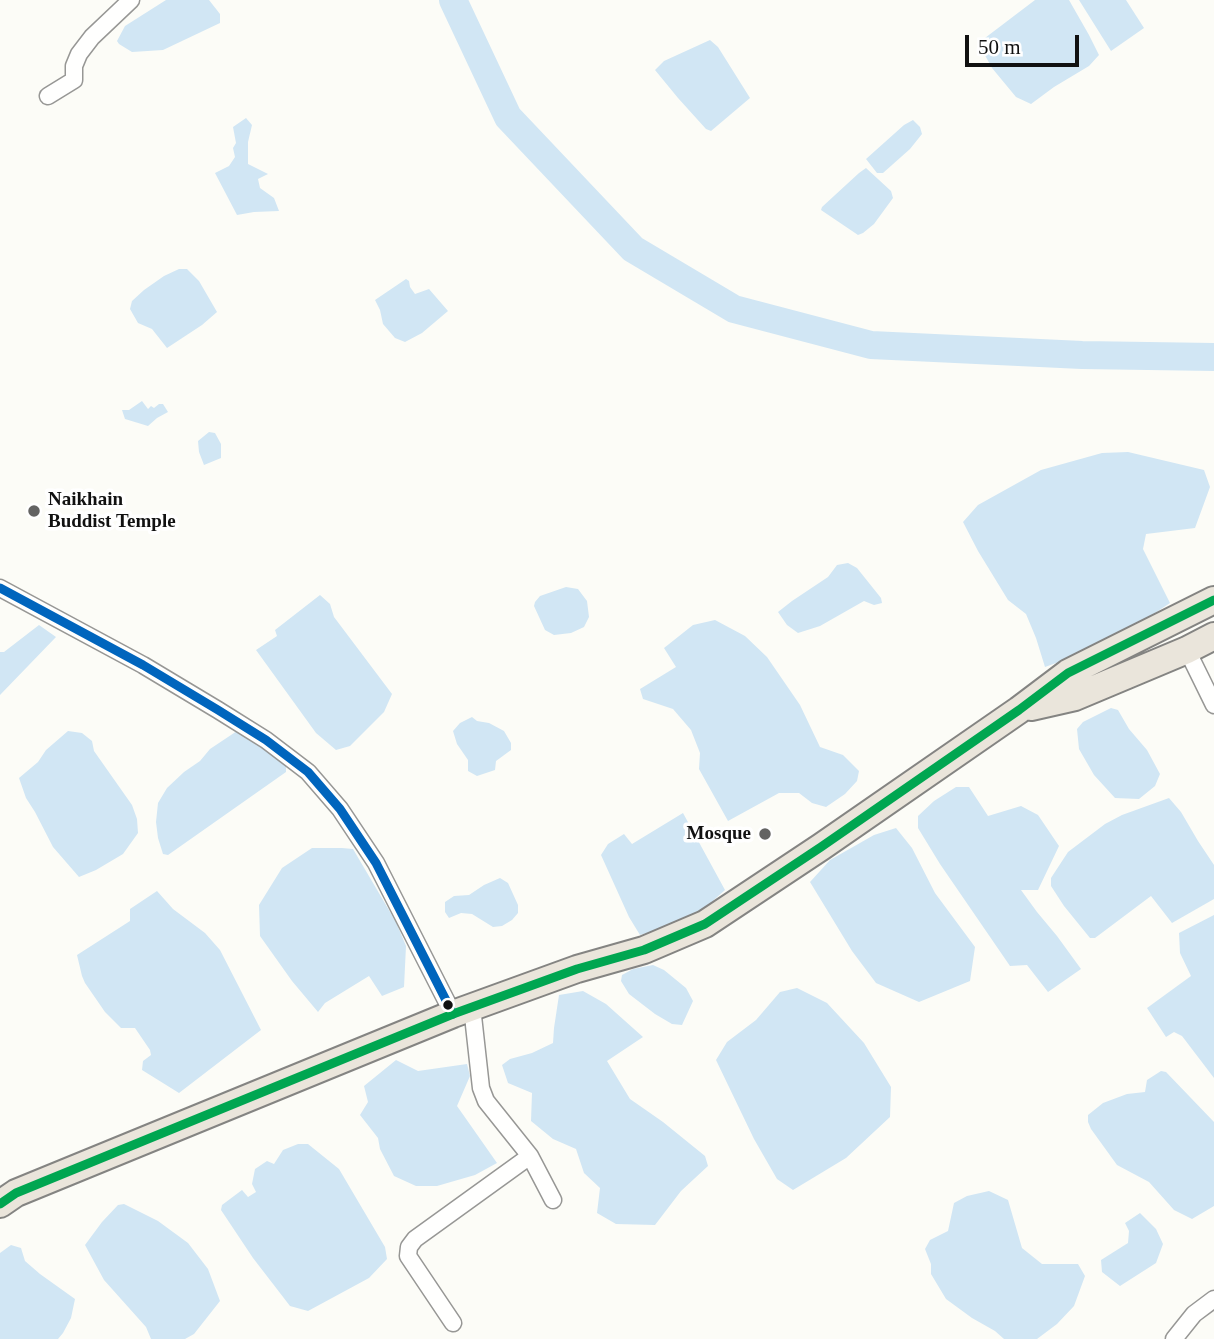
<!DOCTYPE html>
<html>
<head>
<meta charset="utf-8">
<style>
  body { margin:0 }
  #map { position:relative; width:1214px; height:1339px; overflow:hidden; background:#fcfcf7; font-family:Georgia,serif }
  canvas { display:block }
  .scale { position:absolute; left:965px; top:35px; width:114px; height:32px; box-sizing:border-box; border:4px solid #111; border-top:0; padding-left:9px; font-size:21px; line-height:24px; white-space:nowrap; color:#111; -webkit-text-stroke:5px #fff; paint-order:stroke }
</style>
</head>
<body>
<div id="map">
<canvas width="1214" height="1339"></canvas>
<div class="scale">50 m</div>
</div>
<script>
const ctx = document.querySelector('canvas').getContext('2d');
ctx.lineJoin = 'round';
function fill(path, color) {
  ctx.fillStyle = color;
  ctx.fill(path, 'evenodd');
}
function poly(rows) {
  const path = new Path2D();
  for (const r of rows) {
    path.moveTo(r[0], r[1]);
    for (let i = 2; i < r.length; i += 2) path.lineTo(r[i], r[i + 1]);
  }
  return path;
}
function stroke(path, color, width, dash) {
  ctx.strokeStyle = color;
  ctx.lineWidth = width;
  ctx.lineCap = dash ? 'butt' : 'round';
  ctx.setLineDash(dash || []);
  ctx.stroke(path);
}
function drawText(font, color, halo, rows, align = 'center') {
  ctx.font = font + ' Georgia,serif';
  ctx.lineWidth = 7;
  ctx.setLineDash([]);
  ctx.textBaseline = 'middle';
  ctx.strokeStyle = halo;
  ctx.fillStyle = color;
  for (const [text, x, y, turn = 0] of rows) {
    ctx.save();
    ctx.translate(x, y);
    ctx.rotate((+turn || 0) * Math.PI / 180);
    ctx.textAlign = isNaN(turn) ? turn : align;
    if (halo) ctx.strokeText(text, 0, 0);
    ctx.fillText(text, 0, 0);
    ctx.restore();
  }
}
fill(poly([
  [166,0,209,0,220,14,220,23,163,50,132,52,119,44,117,41,125,26],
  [1035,0,1069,0,1089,35,1099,55,1089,66,1054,87,1031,104,1016,97,992,68,981,48,981,41],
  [1079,0,1126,0,1144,28,1111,51],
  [710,40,718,47,750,98,711,131,706,129,678,98,655,70,664,61],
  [246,118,252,125,248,142,248,164,268,174,258,179,260,188,274,198,279,211,254,212,237,215,215,173,229,166,235,157,233,148,236,143,233,127],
  [913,120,920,127,922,134,910,149,883,173,877,173,866,159,904,125],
  [866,168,891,191,893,198,874,224,863,233,858,235,821,210,822,207,859,173],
  [179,269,187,269,199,281,217,312,202,325,167,348,152,329,138,323,130,309,132,301,144,290,164,276],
  [406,279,409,281,410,287,415,294,429,289,448,311,422,333,405,342,395,338,383,324,380,310,375,300],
  [142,401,148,409,151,406,154,408,159,404,163,404,168,412,157,418,148,426,125,419,122,410,129,410],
  [209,432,215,433,221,444,221,458,204,465,199,452,198,441],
  [1128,452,1204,470,1210,487,1195,528,1146,534,1143,549,1170,603,1149,617,1081,654,1045,667,1036,638,1026,614,1008,600,978,551,963,522,978,505,1041,470,1102,453],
  [848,563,857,568,881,598,882,603,874,605,864,601,820,626,798,633,787,625,778,612,792,601,828,577,837,565],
  [566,587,578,589,587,601,589,617,584,627,571,633,554,635,545,630,534,606,535,602,540,596],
  [320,595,330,604,334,617,392,694,384,712,350,746,336,750,316,733,256,650,277,636,275,630],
  [715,620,745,636,767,657,800,705,820,747,843,755,859,771,857,781,845,794,826,807,812,803,799,793,779,793,728,821,699,769,700,753,691,730,673,709,643,699,640,689,676,667,664,648,693,625],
  [39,625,56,637,0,695,0,652,4,652],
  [1111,708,1118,710,1129,729,1147,750,1160,774,1155,786,1139,799,1115,798,1094,775,1079,749,1077,729,1083,722],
  [472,717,477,721,489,723,504,731,511,743,511,750,496,761,495,770,477,776,468,771,468,760,457,744,453,731,460,723],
  [240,729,286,766,286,772,168,855,163,854,158,838,156,822,158,803,167,788,184,772,200,761,210,749],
  [68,731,82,733,92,741,94,751,132,805,137,819,138,833,123,854,96,870,79,877,53,847,35,812,26,798,19,778,38,762,46,750],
  [956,787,969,787,988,816,1021,806,1038,815,1059,846,1038,890,1021,890,1037,912,1057,936,1081,969,1048,992,1027,965,1010,966,940,864,918,828,918,816,934,801],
  [1169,798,1181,812,1198,841,1214,865,1214,899,1172,923,1151,896,1095,938,1090,938,1064,906,1051,886,1051,878,1068,852,1105,824,1122,815],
  [683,813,725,890,706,907,668,927,640,935,629,917,601,855,608,844,624,834,632,844],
  [896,828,912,848,935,893,975,947,970,981,919,1002,876,983,852,951,810,882,830,860,874,835],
  [312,848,342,848,353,849,396,922,406,946,404,987,382,996,369,976,325,1003,318,1012,292,981,260,936,259,905,282,868],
  [500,878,508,883,518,905,518,913,512,920,502,926,493,927,472,914,461,913,449,918,445,912,445,902,454,896,469,895,484,885],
  [157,891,173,909,205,933,220,950,261,1030,179,1093,142,1070,143,1061,151,1055,150,1050,135,1028,121,1028,105,1012,85,983,82,976,77,955,130,921,130,909],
  [1214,915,1214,1078,1182,1036,1174,1032,1166,1037,1147,1008,1191,976,1180,953,1179,933],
  [653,965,664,970,686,988,693,1001,682,1025,672,1024,655,1014,629,994,621,981,622,975,633,969],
  [797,988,827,1003,864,1043,891,1087,890,1117,846,1158,793,1190,777,1179,754,1139,716,1060,727,1042,756,1020,780,992],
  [583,991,606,1004,643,1037,607,1061,630,1099,663,1122,705,1156,708,1166,681,1191,655,1225,616,1224,597,1213,600,1188,584,1173,576,1149,553,1139,531,1121,532,1093,508,1083,502,1065,510,1059,532,1053,553,1043,554,1028,559,995],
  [396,1060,418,1071,467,1064,470,1076,457,1106,497,1163,475,1175,437,1186,416,1186,394,1176,380,1149,378,1138,360,1115,368,1102,364,1086],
  [1161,1071,1166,1072,1214,1122,1214,1206,1192,1219,1174,1210,1149,1182,1117,1165,1091,1129,1088,1122,1088,1115,1103,1103,1127,1094,1145,1092,1147,1080],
  [298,1144,308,1144,339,1169,385,1247,387,1259,369,1278,308,1311,290,1306,253,1258,221,1210,222,1205,242,1190,248,1197,256,1192,252,1184,255,1169,267,1161,274,1164,283,1150],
  [989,1191,1008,1200,1022,1248,1042,1264,1078,1264,1085,1276,1074,1306,1057,1324,1037,1339,1004,1339,995,1331,972,1318,946,1299,931,1274,931,1264,925,1249,930,1240,948,1231,954,1203,967,1196],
  [124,1204,158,1221,188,1243,208,1269,220,1301,194,1334,185,1339,151,1339,146,1327,104,1280,85,1245,102,1222,118,1205],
  [1140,1213,1156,1229,1163,1244,1156,1263,1120,1286,1102,1272,1101,1260,1128,1243,1129,1231,1125,1223],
  [11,1245,21,1248,25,1261,40,1274,75,1299,71,1318,63,1333,58,1339,0,1339,0,1253]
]), '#d1e6f4');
stroke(poly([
  [453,0,508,117,633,249,734,309,871,345,1082,355,1214,357]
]), '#d1e6f4', 28);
const minor = poly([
  [48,96,74,80,74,66,79,54,92,37,131,0],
  [0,588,143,665,218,710,266,740,308,772,340,809,376,863,453,1014],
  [1187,650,1214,705],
  [472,1007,481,1088,486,1101,530,1156,553,1200],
  [453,1323,408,1256,409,1247,415,1239,530,1156],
  [1174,1339,1194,1314,1214,1299]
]);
const trunk = poly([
  [1031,707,1075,697,1187,650,1214,636],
  [0,1204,16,1193,453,1014,577,969,644,950,705,924,821,847,1019,710,1068,673,1214,600]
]);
stroke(minor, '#979795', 19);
stroke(trunk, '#848482', 30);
stroke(minor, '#fffffe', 16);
stroke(trunk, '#eae5db', 26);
stroke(poly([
  [0,588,143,665,218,710,266,740,308,772,340,809,376,863,453,1014]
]), '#0065bd', 9);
stroke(poly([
  [0,1204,16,1193,453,1014,577,969,644,950,705,924,821,847,1019,710,1068,673,1214,600]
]), '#00a651', 9);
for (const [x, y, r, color] of [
  [34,511,7,"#636362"],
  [765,834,7,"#636362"],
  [448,1005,6,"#111"]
]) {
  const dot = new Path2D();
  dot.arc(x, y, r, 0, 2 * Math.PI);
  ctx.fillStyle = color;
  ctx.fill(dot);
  stroke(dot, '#fff', 2.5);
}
drawText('bold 19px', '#111', '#fff', [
  ["Naikhain",48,500],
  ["Buddist Temple",48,522],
  ["Mosque",751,834,"right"]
], 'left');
</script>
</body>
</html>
